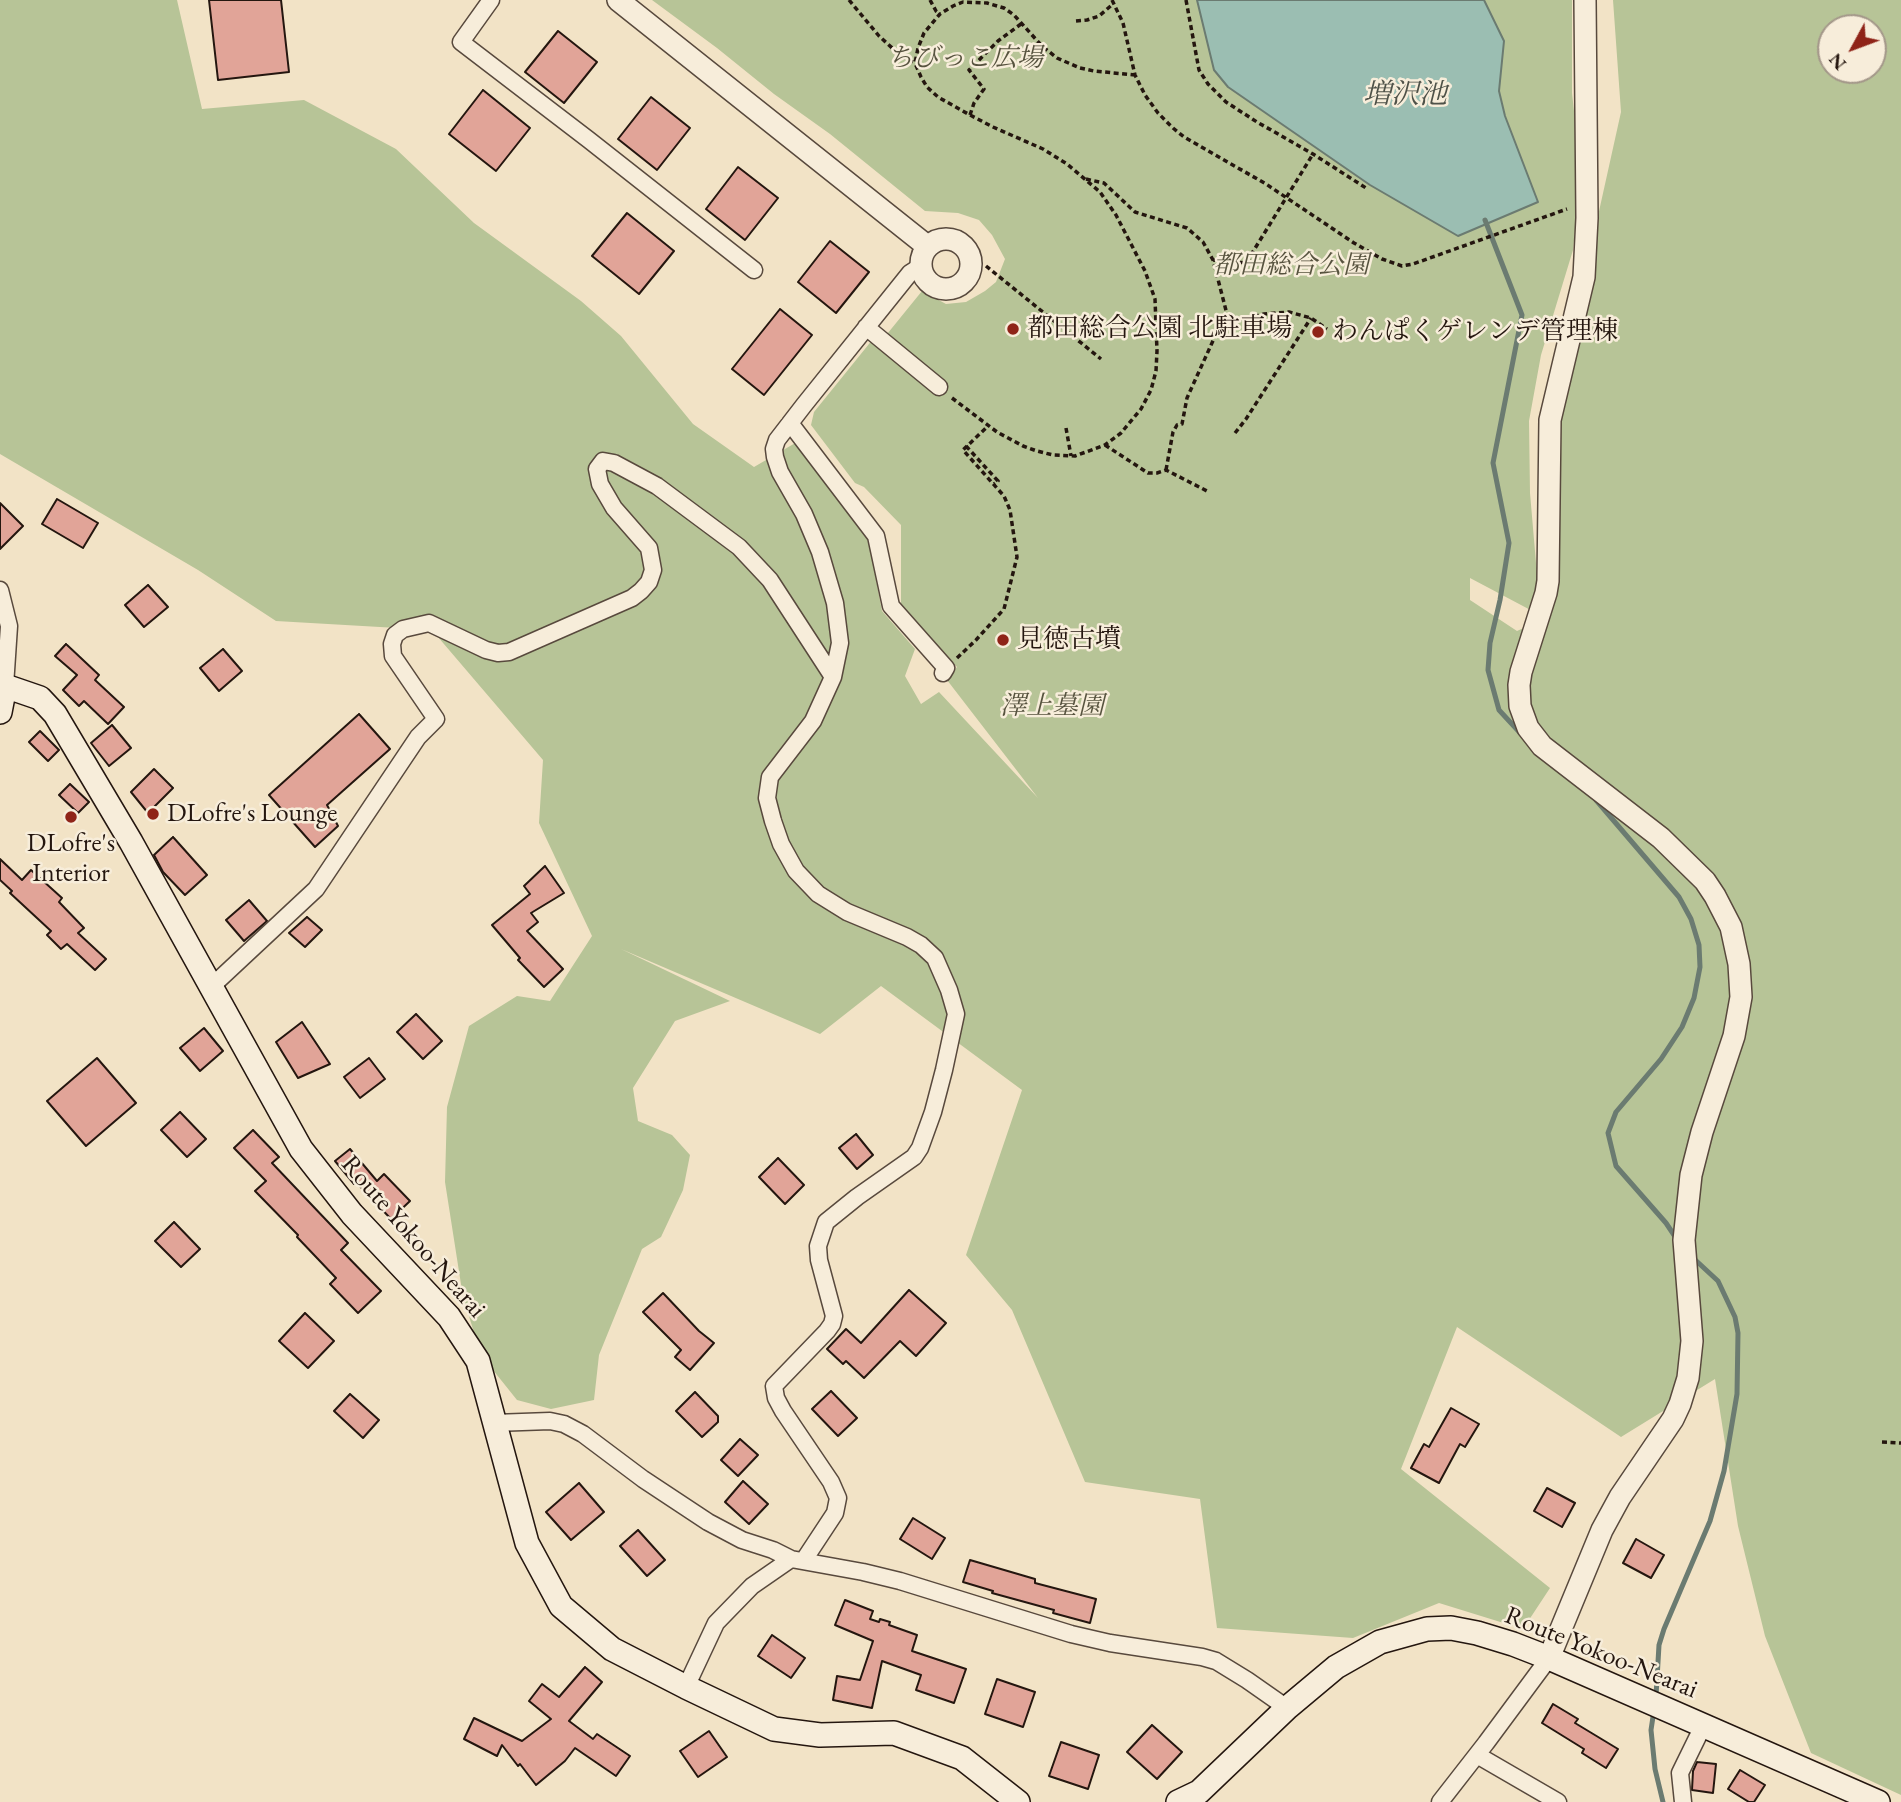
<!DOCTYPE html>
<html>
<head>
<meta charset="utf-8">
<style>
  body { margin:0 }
  #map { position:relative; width:1901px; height:1802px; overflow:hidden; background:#f2e3c6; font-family:"EB Garamond",serif }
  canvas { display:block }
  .north { position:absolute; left:1817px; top:14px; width:70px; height:70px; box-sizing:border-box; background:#f7edda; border:2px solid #a39789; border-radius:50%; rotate:229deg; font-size:19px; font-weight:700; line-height:28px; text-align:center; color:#24160f }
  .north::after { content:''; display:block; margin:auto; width:24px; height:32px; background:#8f2418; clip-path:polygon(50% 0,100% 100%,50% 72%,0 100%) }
</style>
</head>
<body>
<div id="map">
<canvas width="1901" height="1802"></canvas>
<div class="north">N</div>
</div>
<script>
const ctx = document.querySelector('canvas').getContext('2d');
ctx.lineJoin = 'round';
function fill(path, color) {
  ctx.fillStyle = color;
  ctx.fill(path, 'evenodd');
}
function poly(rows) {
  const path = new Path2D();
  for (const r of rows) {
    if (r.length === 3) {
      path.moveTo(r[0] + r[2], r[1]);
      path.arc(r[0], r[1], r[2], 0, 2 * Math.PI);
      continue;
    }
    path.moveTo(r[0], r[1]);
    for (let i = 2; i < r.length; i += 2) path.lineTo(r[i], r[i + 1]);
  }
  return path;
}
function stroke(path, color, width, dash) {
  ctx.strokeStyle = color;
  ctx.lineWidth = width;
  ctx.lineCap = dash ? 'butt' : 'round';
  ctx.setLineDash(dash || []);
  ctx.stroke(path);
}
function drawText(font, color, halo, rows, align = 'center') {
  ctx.font = font + ' "EB Garamond","Noto Serif JP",serif';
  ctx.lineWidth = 5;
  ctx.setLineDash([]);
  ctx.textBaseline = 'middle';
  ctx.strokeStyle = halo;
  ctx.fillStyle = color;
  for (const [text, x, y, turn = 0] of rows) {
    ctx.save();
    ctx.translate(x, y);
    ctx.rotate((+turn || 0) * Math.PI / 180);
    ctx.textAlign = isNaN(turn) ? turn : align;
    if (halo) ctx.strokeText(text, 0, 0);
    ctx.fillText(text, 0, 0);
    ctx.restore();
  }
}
fill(poly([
  [0,0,177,0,202,109,304,100,396,149,474,223,581,301,621,336,693,424,754,467,797,442,868,538,882,611,915,649,905,676,921,704,939,692,1038,798,947,680,957,667,901,605,901,525,864,487,855,483,811,425,814,412,873,339,879,344,922,291,946,304,966,302,985,291,996,282,1005,259,992,235,979,220,958,213,925,211,830,134,774,94,717,48,652,0,1572,0,1572,93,1581,174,1573,250,1541,355,1529,421,1530,493,1539,598,1550,420,1582,288,1621,112,1613,0,1901,0,1901,1795,1811,1753,1765,1636,1738,1526,1715,1379,1621,1437,1457,1327,1401,1469,1550,1588,1523,1629,1439,1603,1353,1638,1217,1628,1200,1499,1085,1482,1012,1310,966,1255,1022,1090,881,986,820,1034,621,949,730,1001,675,1021,633,1088,638,1121,672,1135,690,1155,683,1190,661,1237,642,1249,599,1355,594,1400,551,1409,517,1400,481,1355,463,1297,445,1182,447,1107,469,1026,517,996,550,1001,592,936,539,823,543,760,432,630,276,621,198,570,0,454],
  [1831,28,1873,28,1873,70,1831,70],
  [1470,578,1538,614,1537,622,1517,631,1470,600]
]), '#b7c497');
const water = poly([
  [1197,0,1484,0,1504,41,1499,91,1505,116,1538,202,1458,236,1370,185,1228,87,1214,70,1197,0]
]);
fill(water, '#9bbeb2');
stroke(water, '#6b7b71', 2);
stroke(poly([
  [1485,220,1522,315,1493,463,1509,543,1500,600,1490,643,1488,670,1499,710,1523,736],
  [1596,800,1679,897,1691,919,1699,945,1700,967,1694,998,1682,1027,1661,1059,1616,1112,1608,1133,1616,1166,1666,1223,1678,1241],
  [1656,1696,1659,1645,1664,1629,1710,1521,1724,1471,1737,1394,1738,1333,1735,1317,1718,1281,1691,1256],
  [1654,1710,1651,1730,1655,1769,1663,1802]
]), '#6b7b71', 5);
const building = poly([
  [209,0,281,0,289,72,218,80,209,0],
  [558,31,597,62,564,103,525,72,558,31],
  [483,90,530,128,496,171,449,134,483,90],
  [651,97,690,128,657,170,618,139,651,97],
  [738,167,778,198,745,240,706,209,738,167],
  [627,213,674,251,639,294,592,256,627,213],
  [830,241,869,272,836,313,798,282,830,241],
  [780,309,812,335,764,395,732,369,780,309],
  [57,499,98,523,83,548,42,524,57,499],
  [0,503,23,526,0,549,0,503],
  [148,585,168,607,144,627,125,605,148,585],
  [66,644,99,675,95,680,124,707,108,724,84,701,79,706,63,690,77,675,55,656,66,644],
  [223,649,242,671,219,691,200,668,223,649],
  [359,714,390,749,327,805,338,826,315,847,269,795,359,714],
  [112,725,131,748,109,766,91,743,112,725],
  [40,731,59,750,48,761,29,742,40,731],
  [154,769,173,788,148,813,131,792,154,769],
  [70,784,89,802,78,813,59,795,70,784],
  [173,837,207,875,185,895,163,872,154,855,173,837],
  [0,859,22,880,31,870,62,898,59,902,84,928,78,933,106,959,95,970,67,944,61,949,47,935,51,931,10,893,12,891,0,880,0,859],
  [545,866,564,893,531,913,538,922,527,931,563,969,544,987,518,960,520,958,492,925,530,894,524,886,545,866],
  [249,900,267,921,244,941,226,920,249,900],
  [307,917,322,930,305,947,289,933,307,917],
  [416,1014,442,1041,423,1059,397,1032,416,1014],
  [302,1022,330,1064,298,1078,276,1042,302,1022],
  [204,1028,223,1051,200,1071,180,1048,204,1028],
  [97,1058,136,1103,86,1146,47,1101,97,1058],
  [369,1058,385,1079,360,1098,344,1077,369,1058],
  [180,1112,206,1139,187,1157,161,1130,180,1112],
  [253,1130,279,1157,272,1163,348,1243,341,1250,381,1291,358,1313,330,1284,336,1278,297,1237,298,1235,255,1191,266,1181,234,1148,253,1130],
  [856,1134,873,1155,857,1169,839,1148,856,1134],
  [350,1149,377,1181,384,1174,410,1201,391,1219,356,1182,354,1184,335,1161,350,1149],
  [778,1158,804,1185,785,1204,759,1177,778,1158],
  [174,1222,200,1249,181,1267,155,1241,174,1222],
  [909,1290,946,1323,916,1356,900,1341,864,1378,846,1361,843,1364,827,1349,846,1329,861,1343,909,1290],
  [663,1293,699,1331,714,1343,690,1370,675,1357,681,1350,643,1312,663,1293],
  [305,1313,334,1341,308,1368,279,1341,305,1313],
  [831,1391,857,1418,838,1436,812,1409,831,1391],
  [695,1392,718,1416,718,1422,702,1437,676,1411,695,1392],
  [350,1394,379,1420,363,1438,334,1411,350,1394],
  [1451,1408,1479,1424,1465,1447,1460,1444,1439,1483,1411,1468,1424,1444,1429,1447,1451,1408],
  [740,1439,758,1455,738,1476,721,1460,740,1439],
  [743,1481,768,1504,749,1524,725,1502,743,1481],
  [579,1483,604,1512,571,1540,546,1512,579,1483],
  [1547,1488,1575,1503,1562,1527,1534,1511,1547,1488],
  [913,1518,945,1538,932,1559,900,1539,913,1518],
  [638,1530,665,1560,647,1576,620,1546,638,1530],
  [1636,1539,1664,1555,1651,1578,1623,1563,1636,1539],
  [970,1560,1035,1579,1035,1583,1096,1599,1090,1623,1053,1613,1054,1610,992,1593,993,1591,963,1582,970,1560],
  [845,1600,873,1611,870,1619,879,1622,880,1619,890,1622,889,1625,917,1635,912,1651,966,1669,954,1703,916,1690,921,1675,882,1661,872,1708,833,1700,837,1676,860,1680,873,1641,835,1625,845,1600],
  [772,1635,805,1658,791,1678,758,1656,772,1635],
  [585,1667,602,1682,569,1721,593,1739,597,1734,630,1756,616,1776,575,1748,565,1761,536,1785,520,1764,518,1766,502,1745,497,1756,464,1739,474,1718,522,1741,551,1719,529,1701,542,1684,559,1697,585,1667],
  [997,1679,1035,1692,1023,1727,985,1714,997,1679],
  [1553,1704,1578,1719,1575,1723,1618,1749,1606,1768,1582,1753,1584,1749,1542,1723,1553,1704],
  [1152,1725,1182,1752,1157,1779,1127,1752,1152,1725],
  [709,1731,727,1757,698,1777,680,1751,709,1731],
  [1061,1742,1099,1755,1088,1789,1049,1776,1061,1742],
  [1697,1762,1716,1764,1713,1793,1692,1790,1693,1771,1697,1762],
  [1740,1770,1765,1785,1754,1802,1749,1802,1728,1789,1740,1770]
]);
fill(building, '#e1a498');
stroke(building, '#24160f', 2);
const minor = poly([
  [491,0,461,42,589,140,754,270],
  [866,327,939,387],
  [790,423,876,536,891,606,946,668,943,673],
  [0,590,9,626,5,686],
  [211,987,316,889,418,737,436,719,393,656,392,644,395,635,403,629,429,623,486,650,498,653,509,652,632,598,641,591,649,582,653,570,649,548,614,508,600,484,597,469,603,461,614,463,657,486,739,547,770,580,833,677],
  [494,1423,550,1421,564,1424,583,1434,643,1479,708,1522,742,1540,773,1550,791,1559,863,1572,900,1581,1071,1634,1110,1643,1202,1657,1216,1661,1247,1680,1287,1708],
  [804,1560,835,1513,838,1498,831,1482,783,1411,776,1398,774,1386,827,1331,832,1324,834,1316,819,1260,818,1246,826,1222,857,1197,914,1157,920,1148,933,1112,944,1070,956,1014,949,990,935,958,921,945,907,937,847,912,818,894,796,871,781,844,773,821,767,798,770,777,813,721,833,677,840,643,835,603,820,552,804,514,780,472,775,457,774,449,777,440,804,405,910,273,921,266],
  [686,1687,716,1623,752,1586,791,1559],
  [1477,1755,1558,1802],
  [1440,1802,1486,1743,1549,1658],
  [1683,1802,1680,1773,1703,1726]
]);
const tertiary = poly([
  [618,0,927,246],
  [946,264,25],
  [1549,1658,1602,1530,1620,1497,1673,1419,1680,1404,1688,1378,1692,1341,1684,1240,1691,1175,1702,1132,1734,1036,1741,997,1739,964,1731,927,1715,896,1705,881,1661,838,1542,746,1528,728,1520,706,1519,685,1521,672,1546,593,1548,581,1550,420,1584,277,1587,218,1585,0]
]);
const secondary = poly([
  [0,712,5,686,40,698,55,714,131,842,301,1149,352,1214,449,1317,478,1361,527,1543,561,1606,612,1649,686,1687,774,1729,820,1735,894,1733,962,1758,1018,1802],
  [1178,1802,1199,1792,1287,1708,1336,1667,1380,1642,1427,1629,1451,1628,1477,1633,1513,1644,1549,1658,1878,1802]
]);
stroke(minor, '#58493d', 19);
stroke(tertiary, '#58493d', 24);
stroke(secondary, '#24160f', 26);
stroke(poly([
  [849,0,879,36,902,57,915,63],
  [930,0,936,11,940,14],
  [1112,0,1123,23,1135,75,1145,95,1158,113,1173,128,1184,137,1266,184,1354,243,1382,259,1402,266,1413,264,1567,209],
  [1186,0,1199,70,1208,84,1226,102,1257,122,1313,154,1366,188],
  [1076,21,1087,20,1099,16,1113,4],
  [970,115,974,103,984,89,969,70,998,41,1021,24],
  [1086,179,1104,183,1135,212,1187,228,1203,242,1213,260,1229,322,1217,332,1187,398,1182,424,1177,425,1173,432,1166,470],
  [1213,260,1246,263,1313,154],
  [986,266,1101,359],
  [1229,322,1264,314,1289,312,1311,318,1327,329],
  [952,398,997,432,1023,446,1037,451,1053,455,1075,456,1105,445,1121,433,1141,409,1151,390,1156,371,1157,351,1155,299,1145,271,1116,215,1100,192,1067,164,1043,149,993,127,970,115,938,97,927,87,921,77,915,63,918,48,924,33,940,14,953,6,963,2,987,3,1004,8,1014,15,1042,46,1057,58,1080,68,1094,71,1135,75],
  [1066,428,1071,456],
  [1235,433,1246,419,1311,318],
  [1105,445,1148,473,1157,473,1166,470,1207,491],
  [966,446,998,481,994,484],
  [957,658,976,640,1004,609,1017,557,1010,510,1004,496,963,450,988,426],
  [1882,1442,1901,1443]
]), '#24160f', 3.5, [5, 3.5]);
stroke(minor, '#f7edda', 16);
stroke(tertiary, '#f7edda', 21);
stroke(secondary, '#f7edda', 23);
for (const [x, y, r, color] of [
  [1013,329,7,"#8f2418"],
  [1318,332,7,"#8f2418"],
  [1003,640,7,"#8f2418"],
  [153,814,7,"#8f2418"],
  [71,817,7,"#8f2418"]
]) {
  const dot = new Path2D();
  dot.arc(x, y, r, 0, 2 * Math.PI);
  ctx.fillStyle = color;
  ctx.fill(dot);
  stroke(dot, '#f7edda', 2.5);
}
drawText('italic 26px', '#57533f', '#f7edda', [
  ["ちびっこ広場",965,59],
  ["都田総合公園",1291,266],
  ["澤上墓園",1052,707]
]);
drawText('26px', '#24160f', '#f7edda', [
  ["都田総合公園 北駐車場",1027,329],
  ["わんぱくゲレンデ管理棟",1332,332],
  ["見徳古墳",1017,640],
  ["DLofre's Lounge",167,814],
  ["DLofre's",71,844,"center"],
  ["Interior",71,874,"center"]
], 'left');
drawText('26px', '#24160f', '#f7edda', [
  ["Route Yokoo-Nearai",413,1237,49],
  ["Route Yokoo-Nearai",1601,1653,22]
]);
drawText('italic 28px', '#4e5148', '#f7edda', [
  ["増沢池",1405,95]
]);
</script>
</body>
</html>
